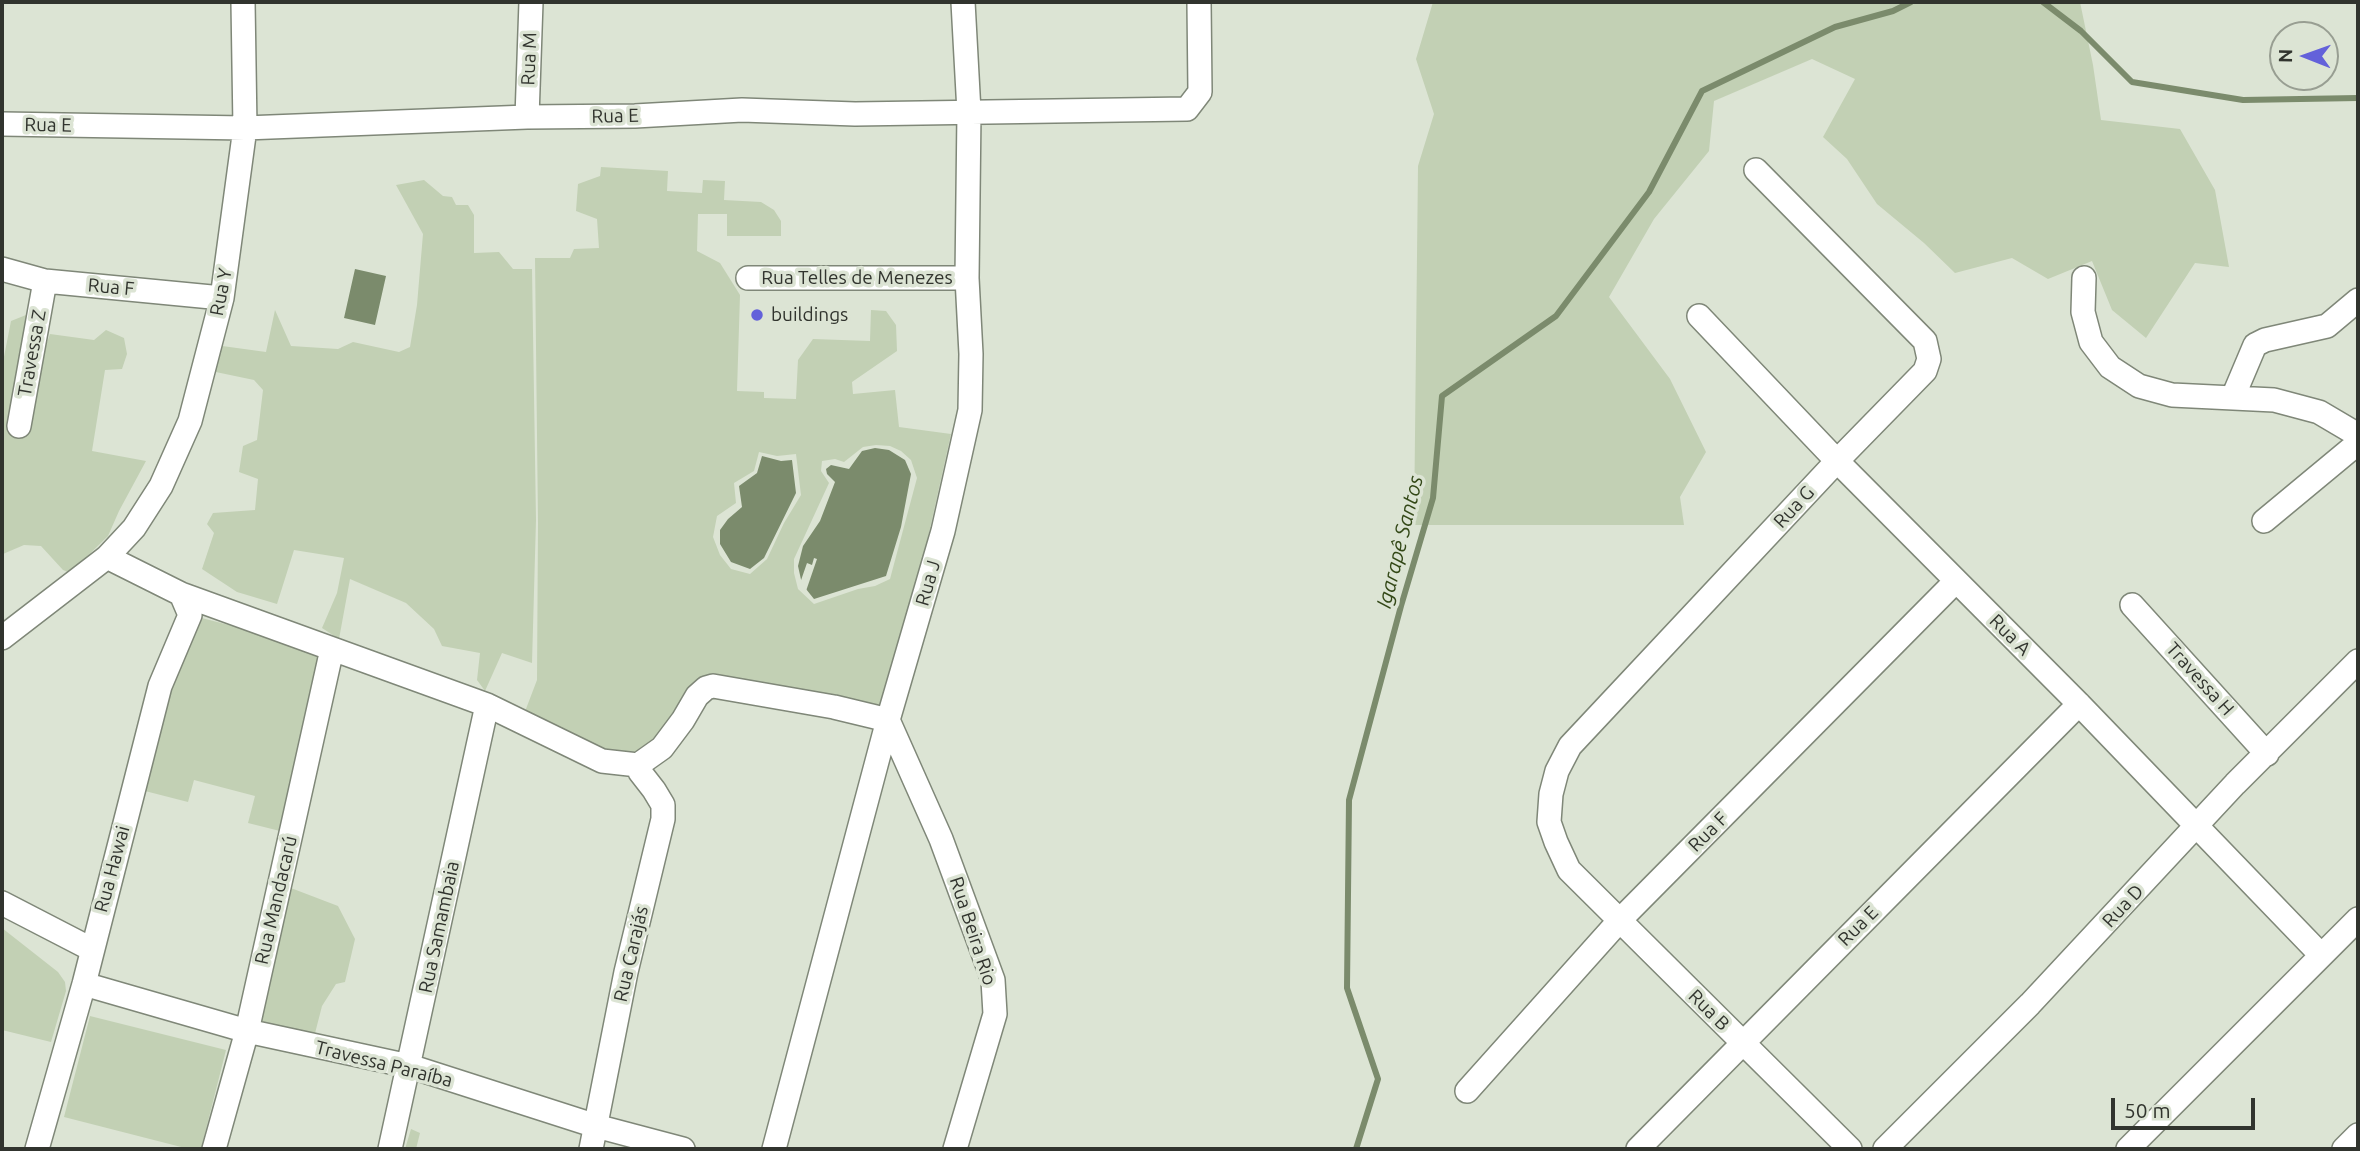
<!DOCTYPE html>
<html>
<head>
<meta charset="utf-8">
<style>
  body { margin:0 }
  #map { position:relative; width:2360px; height:1151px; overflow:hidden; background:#dce4d4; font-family:Ubuntu,sans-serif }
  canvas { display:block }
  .frame { position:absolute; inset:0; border:4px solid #31342e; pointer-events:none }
  .north { position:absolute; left:2269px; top:21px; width:70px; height:70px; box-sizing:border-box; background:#dce4d4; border:2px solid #989e92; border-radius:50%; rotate:271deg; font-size:19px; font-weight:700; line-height:28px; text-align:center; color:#31342e }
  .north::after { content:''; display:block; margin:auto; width:24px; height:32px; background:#6361da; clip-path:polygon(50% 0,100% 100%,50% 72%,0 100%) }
  .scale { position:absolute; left:2111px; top:1098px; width:144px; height:32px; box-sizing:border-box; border:4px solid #31342e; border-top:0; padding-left:9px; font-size:21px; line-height:24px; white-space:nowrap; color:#31342e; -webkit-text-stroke:5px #dce4d4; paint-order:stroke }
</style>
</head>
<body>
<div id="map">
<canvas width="2360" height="1151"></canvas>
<div class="frame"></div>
<div class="north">N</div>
<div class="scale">50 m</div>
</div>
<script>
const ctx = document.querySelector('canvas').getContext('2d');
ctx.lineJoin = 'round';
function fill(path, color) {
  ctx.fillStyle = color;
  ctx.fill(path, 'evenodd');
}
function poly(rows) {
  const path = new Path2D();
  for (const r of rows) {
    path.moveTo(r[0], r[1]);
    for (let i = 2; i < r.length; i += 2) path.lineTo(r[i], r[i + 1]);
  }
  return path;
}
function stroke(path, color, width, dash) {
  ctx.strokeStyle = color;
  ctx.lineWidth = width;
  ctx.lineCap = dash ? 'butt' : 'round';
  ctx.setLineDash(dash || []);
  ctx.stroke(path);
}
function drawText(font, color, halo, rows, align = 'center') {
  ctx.font = font + ' Ubuntu,sans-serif';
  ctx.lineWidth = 7;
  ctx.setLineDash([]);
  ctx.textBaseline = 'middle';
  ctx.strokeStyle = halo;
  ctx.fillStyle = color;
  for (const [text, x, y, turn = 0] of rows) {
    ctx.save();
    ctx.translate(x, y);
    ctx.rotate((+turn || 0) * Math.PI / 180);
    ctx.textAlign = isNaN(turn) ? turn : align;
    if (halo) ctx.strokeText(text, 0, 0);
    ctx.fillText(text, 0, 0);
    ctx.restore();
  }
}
fill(poly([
  [1433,2,2080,2,2093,65,2101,120,2180,129,2215,190,2229,267,2195,263,2146,338,2112,310,2092,261,2048,279,2012,258,1955,273,1924,243,1877,204,1847,159,1823,137,1855,79,1812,59,1714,101,1709,151,1654,219,1609,297,1670,379,1706,452,1680,497,1684,525,1414,525,1418,166,1434,114,1416,59],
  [601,167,668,171,667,191,702,193,703,180,725,181,724,200,761,202,774,210,781,221,781,236,727,236,727,214,698,214,697,251,720,263,740,295,737,391,764,392,764,398,796,399,798,360,813,339,870,341,871,310,886,311,896,325,897,351,852,382,853,394,895,390,899,427,951,434,885,731,711,682,659,745,636,761,521,722,537,680,538,523,535,258,570,258,574,249,599,248,597,219,576,211,578,184,600,176],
  [876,445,890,446,901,451,911,460,917,478,890,579,875,586,858,589,814,604,798,589,794,573,794,559,829,483,821,471,822,461,835,459,844,462,863,447],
  [759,452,777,456,796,454,801,495,784,523,767,559,750,574,731,569,720,555,713,537,717,516,736,503,734,483,754,471],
  [424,180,443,196,452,197,456,205,468,205,474,215,474,253,499,252,513,269,532,269,536,520,532,663,502,653,485,691,477,680,480,653,442,646,434,629,406,603,350,579,339,639,322,628,337,593,344,558,294,550,277,604,237,592,202,569,214,533,207,524,213,513,255,510,258,479,239,472,243,446,257,440,263,390,254,380,211,371,215,345,266,352,275,310,291,346,338,349,353,342,399,352,410,347,417,305,423,234,396,185],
  [26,315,19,422,50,334,94,340,106,330,124,338,127,354,122,369,105,370,92,451,146,461,119,511,108,536,70,573,63,570,41,546,24,545,3,554,2,559,2,367,11,321],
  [190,615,330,651,284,832,248,823,255,796,194,780,188,802,145,791],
  [283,885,338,906,355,939,345,982,336,984,322,1006,312,1045,251,1032],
  [2,928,58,972,65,982,66,991,51,1042,2,1030],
  [90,1016,226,1050,201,1149,189,1149,64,1117],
  [411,1129,420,1133,416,1149,405,1149]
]), '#c2d0b4');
fill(poly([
  [355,269,386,276,375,325,344,318],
  [875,448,889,450,905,460,911,474,901,527,886,576,814,599,802,584,798,566,803,546,820,521,835,482,827,474,826,469,831,465,849,469,862,451],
  [762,456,781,461,792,460,796,493,764,558,750,569,731,562,720,544,720,530,728,519,742,507,739,486,757,473]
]), '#7b8b6c');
fill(poly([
  [814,558,817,559,806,591,799,586,807,563,812,565]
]), '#dce4d4');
stroke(poly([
  [2043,2,2081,31,2132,82,2243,100,2358,98],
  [1356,1149,1378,1079,1347,988,1349,800,1401,606,1433,498,1442,396,1556,316,1649,192,1702,91,1835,27,1893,11,1911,2]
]), '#7b8b6c', 6);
const minor = poly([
  [527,117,531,2],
  [2,124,245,128,527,117,635,116,742,110,855,114,1187,109,1200,92,1199,2],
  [1756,170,1925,341,1929,359,1925,371,1837,461,1570,746,1557,771,1551,794,1549,822,1556,842,1569,870,1850,1149],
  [2,269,45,281,222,298],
  [748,278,967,278],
  [2084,278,2083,312,2091,342,2110,367,2139,386,2172,395,2274,400,2319,412,2358,435],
  [1699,316,1837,461,2079,704,2321,955],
  [2233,397,2255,345,2265,340,2327,326,2358,300],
  [19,426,45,281],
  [2264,521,2358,443],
  [107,557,181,594,487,705,602,761,638,765,662,748,683,720,697,696,706,688,713,686,834,707,888,720,941,839,993,980,995,1014,955,1149],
  [2132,605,2267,754],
  [2,638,107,557,134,528,161,486,190,421,222,298,245,128,243,2],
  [2,903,91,949],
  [84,984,247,1031,409,1066,596,1126,683,1149],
  [1467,1091,1620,920,1956,581],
  [37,1149,84,984,160,686,190,615,181,594],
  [214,1149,247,1031,332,649],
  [390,1149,487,705],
  [591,1149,626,972,663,819,663,805,654,790,640,772,638,765],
  [774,1149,888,720,943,531,970,410,971,354,967,278,969,112,963,2],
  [1638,1149,2079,704],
  [1885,1149,2030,1004,2235,784,2358,661],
  [2128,1149,2358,919],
  [2344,1149,2358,1135]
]);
stroke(minor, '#7f8778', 26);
stroke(minor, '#fff', 23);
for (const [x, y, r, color] of [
  [757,315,7,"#6361da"]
]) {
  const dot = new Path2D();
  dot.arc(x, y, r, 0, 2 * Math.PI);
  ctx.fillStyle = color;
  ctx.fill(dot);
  stroke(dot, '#dce4d4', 2.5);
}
drawText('19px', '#31342e', '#dce4d4', [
  ["Rua M",529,59,-88],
  ["Rua E",615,116,-1],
  ["Rua E",48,125,1],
  ["Rua Telles de Menezes",857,278],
  ["Rua F",111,287,5],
  ["Rua Y",221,292,-79],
  ["Travessa Z",32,353,-80],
  ["Rua G",1794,507,-47],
  ["Rua J",928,583,-74],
  ["Rua A",2010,635,45],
  ["Travessa H",2200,679,48],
  ["Rua F",1708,832,-45],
  ["Rua Hawai",112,869,-75],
  ["Rua Mandacarú",276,900,-77],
  ["Rua D",2123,906,-47],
  ["Rua E",1858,926,-45],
  ["Rua Samambaia",439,927,-78],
  ["Rua Beira Rio",973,931,72],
  ["Rua Carajás",631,954,-77],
  ["Rua B",1709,1010,45],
  ["Travessa Paraíba",384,1064,14]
]);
drawText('19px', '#31342e', '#dce4d4', [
  ["buildings",771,315]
], 'left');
drawText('italic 21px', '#334817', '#dce4d4', [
  ["Igarapê Santos",1400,542,-76]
]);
</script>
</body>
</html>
